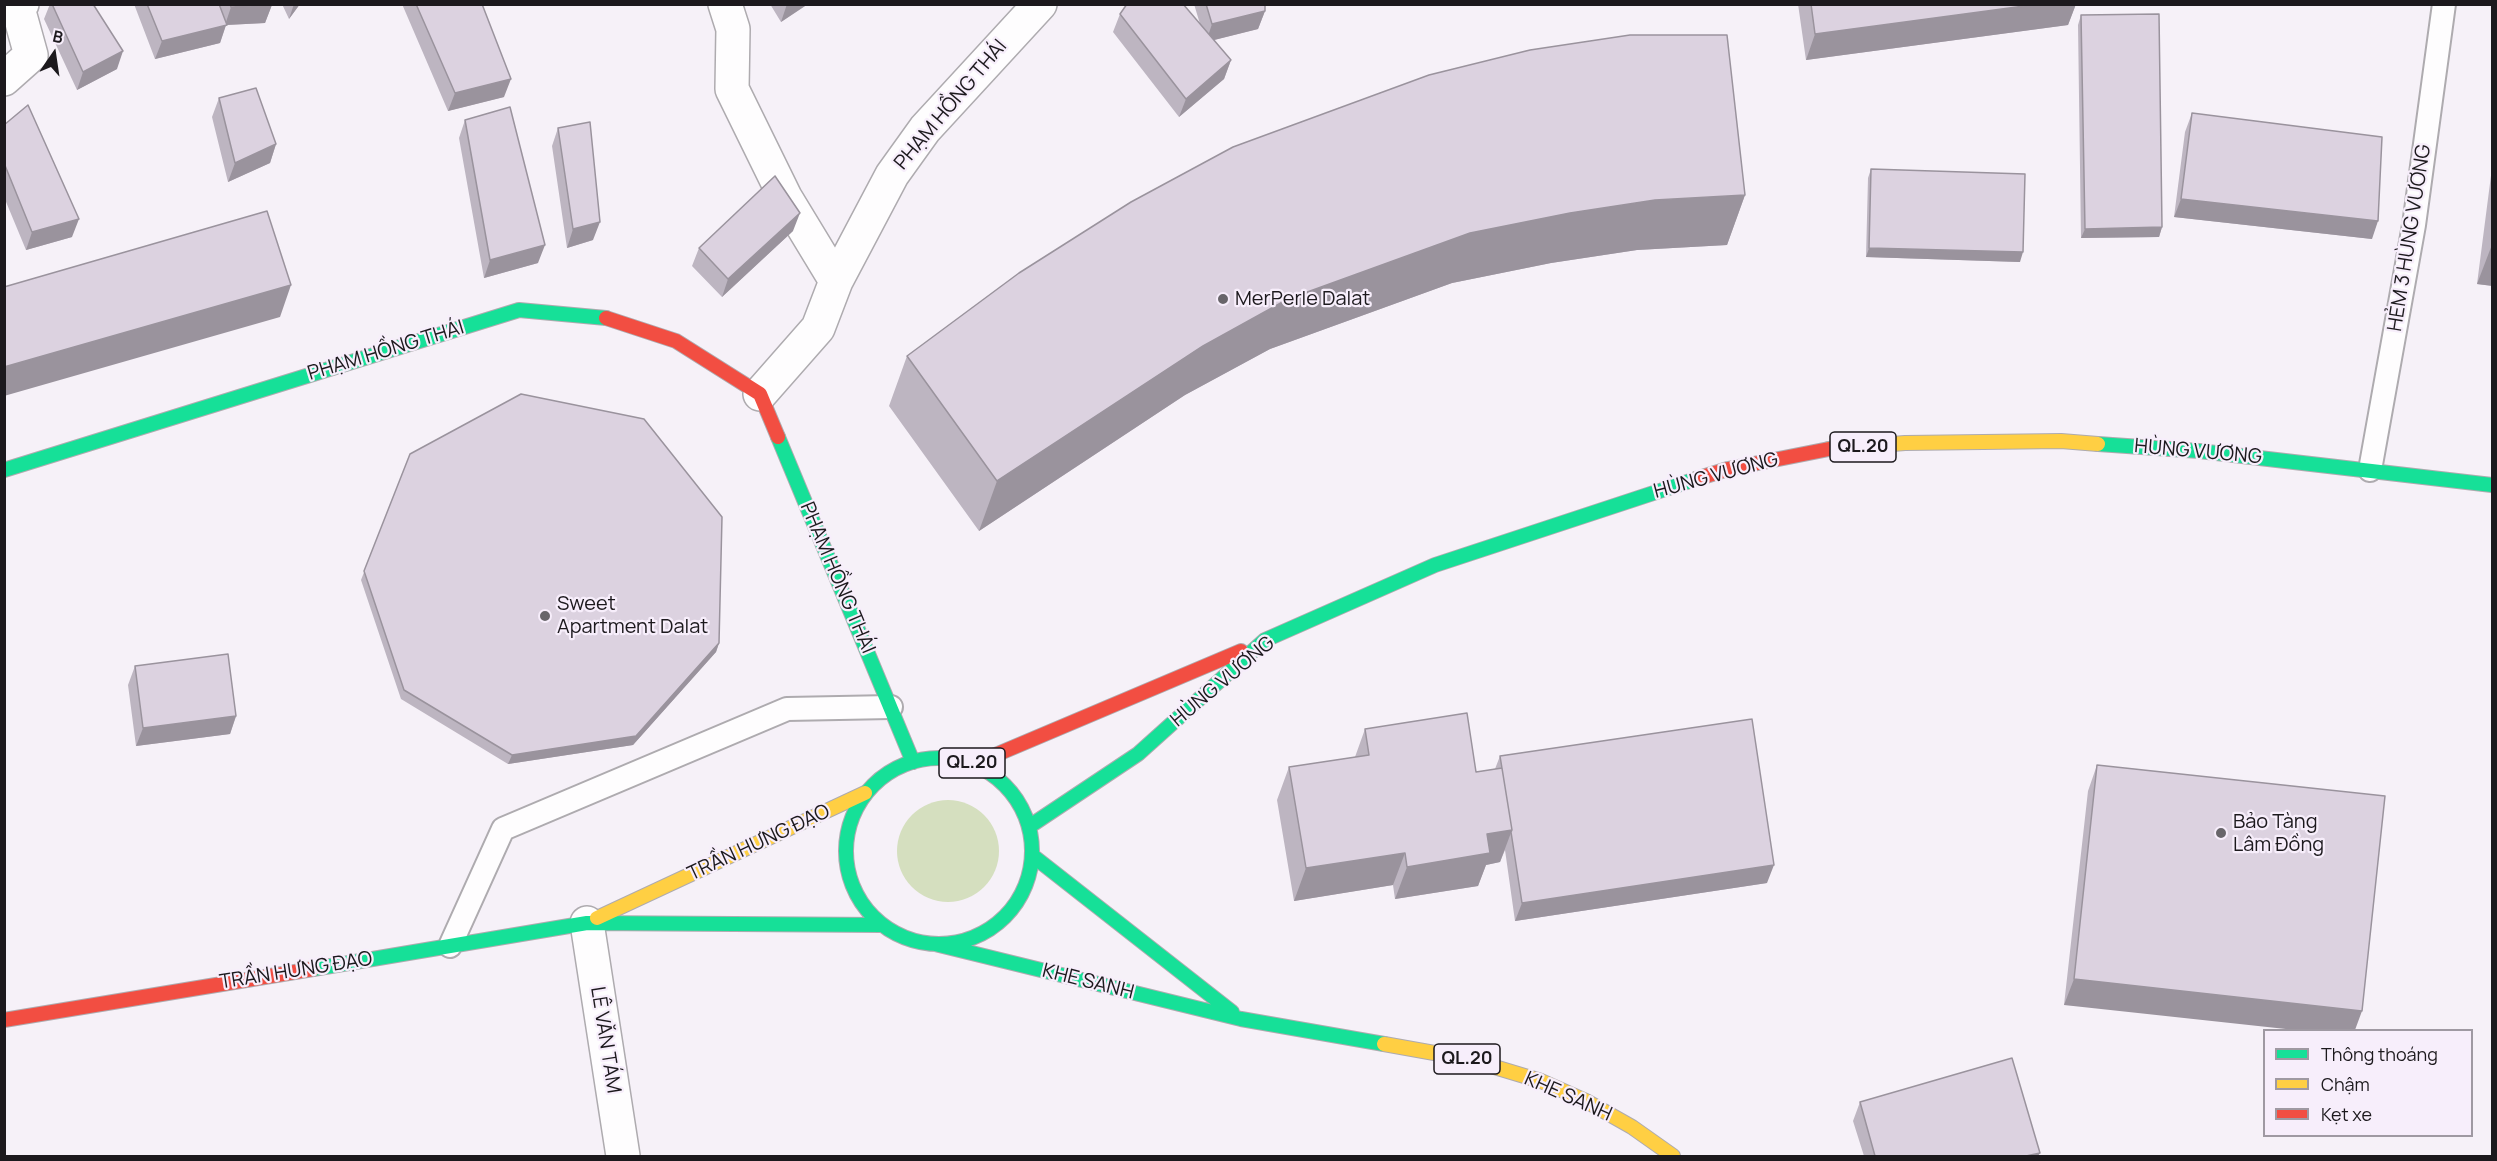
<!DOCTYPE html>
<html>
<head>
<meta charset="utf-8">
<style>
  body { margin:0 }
  #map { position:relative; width:2497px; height:1161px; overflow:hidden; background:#f6f1f8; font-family:Manrope,sans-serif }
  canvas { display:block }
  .frame { position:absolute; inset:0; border:6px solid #1c191d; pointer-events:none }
  .legend { position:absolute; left:2263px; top:1029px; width:210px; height:108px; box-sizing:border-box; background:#f7eefb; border:2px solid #9f99a2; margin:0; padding:8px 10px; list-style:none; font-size:18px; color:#1c191d }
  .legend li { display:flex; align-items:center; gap:12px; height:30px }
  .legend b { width:30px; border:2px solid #9f99a2 }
  .north { position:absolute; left:24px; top:24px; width:60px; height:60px; -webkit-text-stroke:4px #f7eefb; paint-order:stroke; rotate:13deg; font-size:16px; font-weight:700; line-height:24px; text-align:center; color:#1c191d }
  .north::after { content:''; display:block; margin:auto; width:21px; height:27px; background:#1c191d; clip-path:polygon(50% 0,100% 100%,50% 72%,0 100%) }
</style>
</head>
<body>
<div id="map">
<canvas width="2497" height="1161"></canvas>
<div class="frame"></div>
<ul class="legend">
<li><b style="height:8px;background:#16e098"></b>Thông thoáng</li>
<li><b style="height:8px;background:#ffcf43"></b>Chậm</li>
<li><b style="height:8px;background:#f24e42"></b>Kẹt xe</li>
</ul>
<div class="north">B</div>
</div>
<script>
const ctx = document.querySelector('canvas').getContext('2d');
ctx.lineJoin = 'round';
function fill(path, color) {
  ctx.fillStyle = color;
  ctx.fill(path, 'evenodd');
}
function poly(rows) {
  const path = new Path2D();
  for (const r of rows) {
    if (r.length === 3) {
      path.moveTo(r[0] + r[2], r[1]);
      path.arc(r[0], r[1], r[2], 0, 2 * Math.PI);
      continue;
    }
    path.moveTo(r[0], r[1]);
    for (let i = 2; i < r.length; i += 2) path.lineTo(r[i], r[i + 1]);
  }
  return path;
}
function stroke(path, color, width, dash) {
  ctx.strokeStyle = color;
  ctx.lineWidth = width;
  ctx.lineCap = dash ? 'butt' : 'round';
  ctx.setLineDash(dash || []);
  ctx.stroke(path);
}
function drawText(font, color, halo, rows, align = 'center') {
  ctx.font = font + ' Manrope,sans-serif';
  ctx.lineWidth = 4.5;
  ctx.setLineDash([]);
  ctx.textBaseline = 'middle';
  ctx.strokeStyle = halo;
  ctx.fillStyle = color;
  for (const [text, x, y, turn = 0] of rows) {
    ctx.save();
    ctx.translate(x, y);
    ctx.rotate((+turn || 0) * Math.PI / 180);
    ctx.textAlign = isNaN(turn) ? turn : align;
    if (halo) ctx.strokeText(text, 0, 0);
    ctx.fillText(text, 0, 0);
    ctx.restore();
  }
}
fill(poly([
  [948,851,51]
]), '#d5dfbf');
const lane = poly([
  [2370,470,2414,225,2444,4],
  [450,946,503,829,787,709,891,707]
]);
const street = poly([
  [725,4,733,29,732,89,785,197,836,281],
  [4,79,31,55,18,8,22,4],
  [760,394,818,328,836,281,892,175,925,129,1040,4],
  [587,923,623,1156]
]);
const fast = poly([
  [778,437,913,762],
  [2098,444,2199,451,2492,485],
  [4,470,519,310,606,318],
  [939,851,93],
  [1030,826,1138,754,1265,640,1435,565,1696,479],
  [1033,856,1232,1012],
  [935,944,1241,1019,1384,1044],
  [313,969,587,923,881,925]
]);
const slow = poly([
  [1829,449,1905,443,2061,441,2098,444],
  [597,918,865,793],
  [1384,1044,1468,1059,1541,1081,1586,1101,1632,1127,1673,1156]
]);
const jam = poly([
  [606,318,676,341,760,394,778,437],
  [1696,479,1728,469,1829,449],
  [974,764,1241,651],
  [4,1020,313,969]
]);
stroke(lane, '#aeabaf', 26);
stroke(street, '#aeabaf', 36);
stroke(fast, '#aeabaf', 16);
stroke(slow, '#aeabaf', 16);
stroke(jam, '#aeabaf', 16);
stroke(lane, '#fefdfe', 22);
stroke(street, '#fefdfe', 33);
stroke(fast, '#16e098', 14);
stroke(slow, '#ffcf43', 14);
stroke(jam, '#f24e42', 14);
fill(poly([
  [50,4,93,4,117,69,77,90,44,19],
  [134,4,272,4,265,23,226,25,220,43,155,59],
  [282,4,300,4,289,19],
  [402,4,482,4,504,97,448,111],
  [770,4,808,4,781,22],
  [1194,4,1265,4,1265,11,1258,29,1214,40,1231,60,1224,79,1179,117,1113,32,1120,14,1200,24],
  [1798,4,2076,4,2068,25,1806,60],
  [2081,15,2162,227,2159,237,2081,238,2078,25],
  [219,98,276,144,270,163,228,182,212,117],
  [2192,113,2372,239,2174,217,2185,132],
  [465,120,538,263,484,278,459,138],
  [4,125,72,237,26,250,4,197],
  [558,128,593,240,567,248,552,146],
  [2493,160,2493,286,2477,284],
  [1871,169,2020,262,1866,257,1868,178],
  [1745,195,1727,245,1637,250,1551,263,1452,283,1270,349,1185,395,979,531,889,406,907,356],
  [793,231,722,297,692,266,699,248],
  [410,454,719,643,716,652,633,745,508,764,401,699,361,580],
  [135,666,236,716,230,734,136,746,128,685],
  [1365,729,1476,772,1495,769,1500,756,1767,883,1515,921,1505,850,1500,862,1486,865,1478,886,1395,899,1393,885,1294,901,1277,800,1289,767,1355,757],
  [2097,765,2362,1011,2064,1005,2088,791],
  [1860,1102,2038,1156,1864,1156,1853,1121]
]), '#bdb5c1');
fill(poly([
  [294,4,300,4,289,19],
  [787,4,808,4,781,22],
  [2039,4,2076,4,2068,25,1806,60,1815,34],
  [272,5,265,23,226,25,220,43,155,59,162,41,225,25,231,7],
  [1265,11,1258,29,1206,42,1212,24],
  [123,51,117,69,77,90,83,72],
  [1231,60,1224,79,1179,117,1186,99],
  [511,79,504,97,448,111,455,93],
  [276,144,270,163,228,182,235,163],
  [1745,195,1727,245,1637,250,1551,263,1452,283,1270,349,1185,395,979,531,997,481,1203,346,1288,299,1470,233,1570,213,1655,200],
  [2181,199,2378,221,2372,239,2174,217],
  [800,213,793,231,722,297,728,279],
  [79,219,72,237,26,250,32,232],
  [600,222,593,240,567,248,573,229],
  [2162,227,2159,237,2081,238,2085,229],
  [2493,242,2493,286,2477,284],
  [545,245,538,263,484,278,490,260],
  [1869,248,2023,252,2020,262,1866,257],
  [291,285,280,317,4,396,4,367],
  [719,643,716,652,633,745,508,764,512,755],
  [236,716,230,734,136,746,143,728],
  [1512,830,1500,862,1486,865,1478,886,1395,899,1407,867,1487,834],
  [1405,853,1393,885,1294,901,1306,868],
  [1774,865,1767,883,1515,921,1522,903],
  [2074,979,2362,1011,2355,1030,2295,1030,2064,1005],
  [2040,1153,2038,1156,2026,1156]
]), '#9a939d');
const building = poly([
  [52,4,93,4,123,51,83,72,52,4],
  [147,4,219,4,227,25,162,41,147,4],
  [230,4,272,4,272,5,231,7,230,4],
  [416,4,482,4,511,79,455,93,416,4],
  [1127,4,1183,4,1231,60,1186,99,1120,14,1127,4],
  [1206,4,1265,4,1265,11,1212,24,1206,4],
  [1811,4,2039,4,1815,34,1811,4],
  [2159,14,2162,227,2085,229,2081,15,2159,14],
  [1630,35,1727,35,1745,195,1655,200,1570,213,1470,233,1288,299,1203,346,997,481,907,356,1019,273,1131,202,1233,147,1429,75,1530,50,1630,35],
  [256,88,276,144,235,163,219,98,256,88],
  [28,105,79,219,32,232,4,163,4,125,28,105],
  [510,107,545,245,490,260,465,120,510,107],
  [2192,113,2382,137,2378,221,2181,199,2192,113],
  [590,122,600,222,573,229,558,128,590,122],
  [1871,169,2025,174,2023,252,1869,248,1871,169],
  [775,176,800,213,728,279,699,248,775,176],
  [267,211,291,285,4,367,4,287,267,211],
  [521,394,644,419,722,517,719,643,636,736,512,755,404,690,364,571,410,454,521,394],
  [228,654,236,716,143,728,135,666,228,654],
  [1467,713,1476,772,1502,768,1512,830,1487,834,1490,853,1407,867,1405,853,1306,868,1289,767,1369,755,1365,729,1467,713],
  [1752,719,1774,865,1522,903,1511,832,1512,830,1500,756,1752,719],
  [2097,765,2385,796,2362,1011,2074,979,2097,765],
  [2012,1058,2040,1153,2026,1156,1875,1156,1860,1102,2012,1058]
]);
fill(building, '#dcd2e0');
stroke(building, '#9a939d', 1.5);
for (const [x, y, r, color] of [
  [1223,299,6,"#68656a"],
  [545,616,6,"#68656a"],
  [2221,833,6,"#68656a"]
]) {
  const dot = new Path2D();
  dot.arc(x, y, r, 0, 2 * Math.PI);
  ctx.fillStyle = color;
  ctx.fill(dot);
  stroke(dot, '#f7eefb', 2);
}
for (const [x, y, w] of [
  [1863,447,66],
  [972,763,66],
  [1467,1059,66]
]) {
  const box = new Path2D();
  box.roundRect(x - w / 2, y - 15, w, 30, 4.5);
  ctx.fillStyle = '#f7eefb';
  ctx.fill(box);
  stroke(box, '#1c191d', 1.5);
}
drawText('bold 18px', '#1c191d', null, [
  ["QL.20",1863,447],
  ["QL.20",972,763],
  ["QL.20",1467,1059]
]);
drawText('20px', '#1c191d', '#f7eefb', [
  ["PHẠM HỒNG THÁI",951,105,-50],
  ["HẺM 3 HÙNG VƯƠNG",2410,238,-81],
  ["PHẠM HỒNG THÁI",386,351,-17],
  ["HÙNG VƯƠNG",2198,452,5],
  ["HÙNG VƯƠNG",1716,476,-15],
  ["PHẠM HỒNG THÁI",837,578,67],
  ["HÙNG VƯƠNG",1223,682,-40],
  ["TRẦN HƯNG ĐẠO",759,843,-25],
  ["TRẦN HƯNG ĐẠO",296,971,-9],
  ["KHE SANH",1088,982,14],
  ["LÊ VĂN TÁM",605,1040,81],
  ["KHE SANH",1568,1097,24]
]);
drawText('20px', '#1c191d', '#f7eefb', [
  ["MerPerle Dalat",1235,299],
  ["Sweet",557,604],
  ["Apartment Dalat",557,627],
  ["Bảo Tàng",2233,822],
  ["Lâm Đồng",2233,845]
], 'left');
</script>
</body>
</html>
